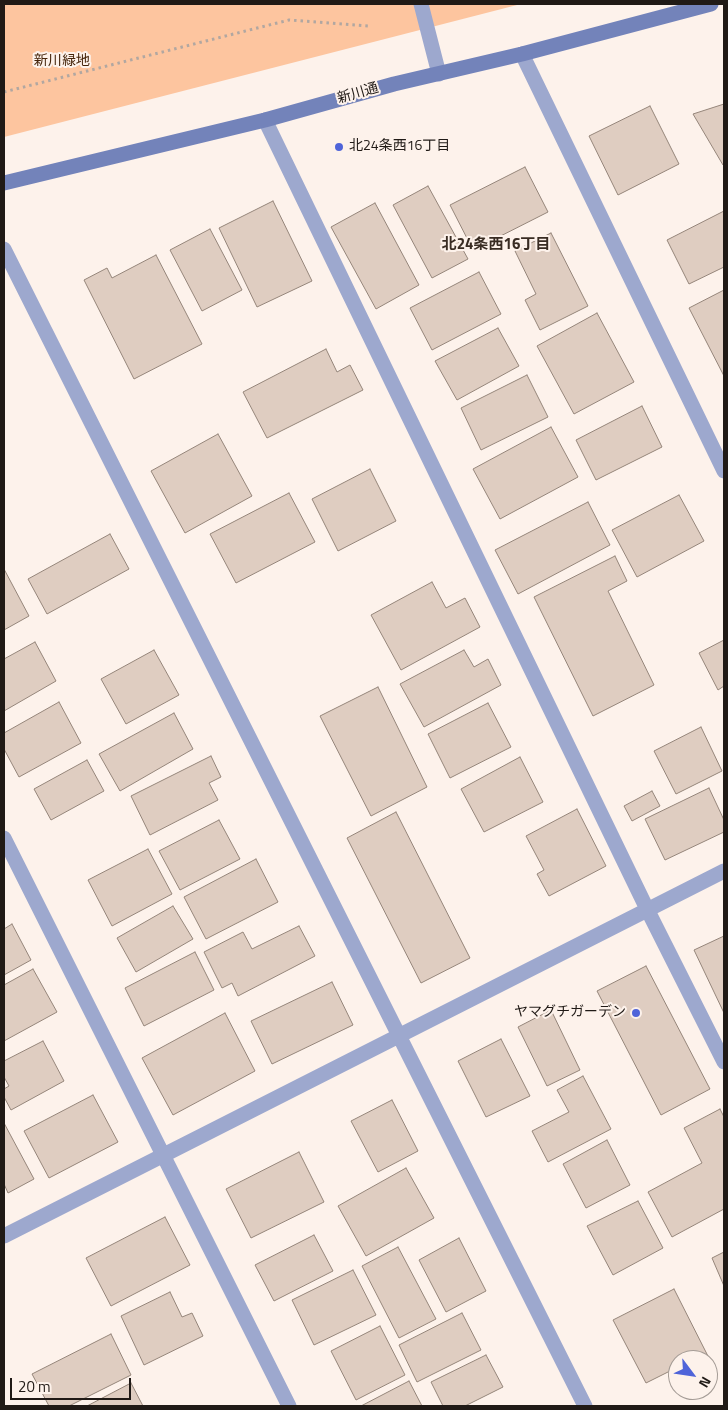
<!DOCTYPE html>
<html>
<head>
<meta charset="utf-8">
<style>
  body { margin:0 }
  #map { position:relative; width:728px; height:1410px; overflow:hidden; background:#fdf2eb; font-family:"Titillium Web",sans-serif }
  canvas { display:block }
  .frame { position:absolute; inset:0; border:5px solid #201a16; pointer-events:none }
  .north { position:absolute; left:668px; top:1350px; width:50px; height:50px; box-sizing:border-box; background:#fdf2eb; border:1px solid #a59c96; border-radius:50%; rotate:121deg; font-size:14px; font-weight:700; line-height:20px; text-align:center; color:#201a16 }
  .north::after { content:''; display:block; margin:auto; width:18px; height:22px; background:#4f64d9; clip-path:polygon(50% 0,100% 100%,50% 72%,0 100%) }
  .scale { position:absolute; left:10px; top:1378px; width:121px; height:22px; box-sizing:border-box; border:2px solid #201a16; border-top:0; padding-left:6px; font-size:15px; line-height:18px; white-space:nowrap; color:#201a16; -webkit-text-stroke:4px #fdf2eb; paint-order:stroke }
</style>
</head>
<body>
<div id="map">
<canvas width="728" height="1410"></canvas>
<div class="frame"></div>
<div class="north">N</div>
<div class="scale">20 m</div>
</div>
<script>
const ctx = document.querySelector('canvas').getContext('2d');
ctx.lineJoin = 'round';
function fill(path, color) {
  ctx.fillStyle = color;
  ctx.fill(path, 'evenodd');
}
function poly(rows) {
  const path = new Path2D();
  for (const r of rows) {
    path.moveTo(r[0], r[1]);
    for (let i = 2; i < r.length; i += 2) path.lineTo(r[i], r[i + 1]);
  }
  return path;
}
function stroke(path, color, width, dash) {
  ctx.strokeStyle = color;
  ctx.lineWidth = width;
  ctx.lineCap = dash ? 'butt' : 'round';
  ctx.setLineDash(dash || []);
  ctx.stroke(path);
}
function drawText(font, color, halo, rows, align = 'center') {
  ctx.font = font + ' "Titillium Web","Noto Sans JP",sans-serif';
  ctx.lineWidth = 4;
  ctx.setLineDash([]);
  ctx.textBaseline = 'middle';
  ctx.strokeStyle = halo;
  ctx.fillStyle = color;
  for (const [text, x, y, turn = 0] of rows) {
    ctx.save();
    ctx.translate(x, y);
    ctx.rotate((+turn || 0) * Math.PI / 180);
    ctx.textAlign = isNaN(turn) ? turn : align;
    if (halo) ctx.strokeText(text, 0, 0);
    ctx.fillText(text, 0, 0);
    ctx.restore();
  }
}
fill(poly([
  [4,4,521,4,4,137]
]), '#fdc59f');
const building = poly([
  [724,104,724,165,723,165,693,114,724,104],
  [650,106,679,164,618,195,589,136,650,106],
  [525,167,548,212,473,250,450,205,525,167],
  [428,186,468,259,432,278,393,205,428,186],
  [273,201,312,281,257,307,219,228,273,201],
  [375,203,419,285,376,309,331,227,375,203],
  [724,211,724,267,689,284,667,240,724,211],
  [210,229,242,290,202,311,170,250,210,229],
  [551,233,588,306,540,330,525,300,536,294,515,251,551,233],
  [156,255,202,344,134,379,84,280,107,268,112,278,156,255],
  [479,272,501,314,432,350,410,308,479,272],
  [724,290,724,376,689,308,724,290],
  [597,313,634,382,574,414,537,346,597,313],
  [498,328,519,366,457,400,435,361,498,328],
  [326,349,337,372,350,365,363,390,267,438,243,392,326,349],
  [527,375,548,417,481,450,461,408,527,375],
  [642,406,662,447,596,480,576,440,642,406],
  [551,427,578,477,500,519,473,469,551,427],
  [218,434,252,496,185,533,151,471,218,434],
  [370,469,396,521,338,551,312,499,370,469],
  [289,493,315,542,236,583,210,534,289,493],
  [679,495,704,541,637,577,612,530,679,495],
  [588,502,610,545,518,594,495,550,588,502],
  [110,534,129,569,47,614,28,579,110,534],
  [615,556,627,581,608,591,654,685,593,716,534,597,615,556],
  [4,569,29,616,4,630,4,569],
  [432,582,446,608,465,598,480,627,401,670,371,615,432,582],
  [724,640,724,686,718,690,699,653,724,640],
  [35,642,56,681,4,711,4,659,35,642],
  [154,650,179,695,126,724,101,679,154,650],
  [464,650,474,667,488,659,501,685,424,727,400,684,464,650],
  [378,687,427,787,371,816,320,716,378,687],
  [59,702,81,743,19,777,4,749,4,733,59,702],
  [488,703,511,747,450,778,428,734,488,703],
  [174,713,193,749,120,791,99,754,174,713],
  [701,727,722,771,676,794,654,751,701,727],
  [211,756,221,777,209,783,218,800,150,835,131,796,211,756],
  [520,757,543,802,484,832,461,789,520,757],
  [87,760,104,791,51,820,34,789,87,760],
  [709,788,724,820,724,832,665,860,645,819,709,788],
  [652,791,660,806,632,821,624,806,652,791],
  [577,809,606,866,549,896,537,874,544,870,526,836,577,809],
  [396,812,470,958,421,983,347,838,396,812],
  [219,820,240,859,180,890,159,851,219,820],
  [148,849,172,894,112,926,88,880,148,849],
  [256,859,278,902,206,939,184,897,256,859],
  [173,906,193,939,136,972,117,938,173,906],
  [12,924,31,960,4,975,4,929,12,924],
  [299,926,315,956,238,996,232,983,222,988,204,952,243,932,252,949,299,926],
  [724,936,724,1013,694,950,724,936],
  [195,952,214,990,144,1026,125,988,195,952],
  [646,966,710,1089,661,1115,597,991,646,966],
  [33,969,57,1012,4,1041,4,985,33,969],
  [332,982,353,1025,272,1064,251,1021,332,982],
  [551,1010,580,1070,547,1086,518,1027,551,1010],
  [225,1013,255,1071,173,1115,142,1058,225,1013],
  [501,1039,530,1096,486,1117,458,1061,501,1039],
  [43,1041,64,1081,11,1110,4,1097,4,1089,9,1086,4,1077,4,1061,43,1041],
  [583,1076,611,1129,548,1162,532,1131,569,1112,557,1090,583,1076],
  [93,1095,118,1142,49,1178,24,1131,93,1095],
  [392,1100,418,1151,378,1172,351,1121,392,1100],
  [720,1109,724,1117,724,1209,672,1237,648,1192,702,1163,684,1128,720,1109],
  [4,1123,34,1179,8,1193,4,1184,4,1123],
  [607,1140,630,1185,586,1208,563,1164,607,1140],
  [299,1152,324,1202,251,1238,226,1189,299,1152],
  [406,1168,434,1218,366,1256,338,1206,406,1168],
  [638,1201,663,1248,613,1275,587,1226,638,1201],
  [165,1217,190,1265,111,1306,86,1258,165,1217],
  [314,1235,333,1271,274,1301,255,1265,314,1235],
  [459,1238,486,1291,446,1312,419,1260,459,1238],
  [398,1247,436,1319,399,1338,362,1266,398,1247],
  [724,1252,724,1286,712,1258,724,1252],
  [353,1270,376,1315,314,1345,292,1300,353,1270],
  [674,1289,714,1368,708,1371,708,1360,678,1360,678,1381,672,1370,646,1383,613,1320,674,1289],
  [170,1292,182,1317,192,1313,203,1336,144,1365,121,1316,170,1292],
  [462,1313,481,1350,417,1382,399,1345,462,1313],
  [380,1326,405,1375,356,1400,331,1351,380,1326],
  [111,1334,131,1375,69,1406,49,1406,32,1374,111,1334],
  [486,1355,503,1387,465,1406,443,1406,431,1382,486,1355],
  [409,1381,422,1406,361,1406,409,1381],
  [131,1383,143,1406,87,1406,131,1383]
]);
fill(building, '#dfcdc1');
stroke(building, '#95857a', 1);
stroke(poly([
  [4,92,289,20,369,26]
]), '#b1a7a1', 3, [2.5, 4]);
stroke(poly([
  [421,4,439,74],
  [522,54,724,471],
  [265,120,647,909,724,1062],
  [4,249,585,1406],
  [4,838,289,1406],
  [4,1236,724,871]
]), '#9da8ce', 15);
stroke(poly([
  [4,183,265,120,394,84,522,54,711,4]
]), '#7383ba', 15);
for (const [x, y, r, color] of [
  [339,147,5,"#4f64d9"],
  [636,1013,5,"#4f64d9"]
]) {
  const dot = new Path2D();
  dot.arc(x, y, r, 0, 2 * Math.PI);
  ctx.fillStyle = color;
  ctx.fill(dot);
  stroke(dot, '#fdf2eb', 2);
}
drawText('14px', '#45240a', '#fdf2eb', [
  ["新川緑地",62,62]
]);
drawText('14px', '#201a16', '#fdf2eb', [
  ["新川通",358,94,-16]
]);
drawText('14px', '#201a16', '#fdf2eb', [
  ["北24条西16丁目",349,147],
  ["ヤマグチガーデン",626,1013,"right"]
], 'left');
drawText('bold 15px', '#392c23', '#fdf2eb', [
  ["北24条西16丁目",496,245]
]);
</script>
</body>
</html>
